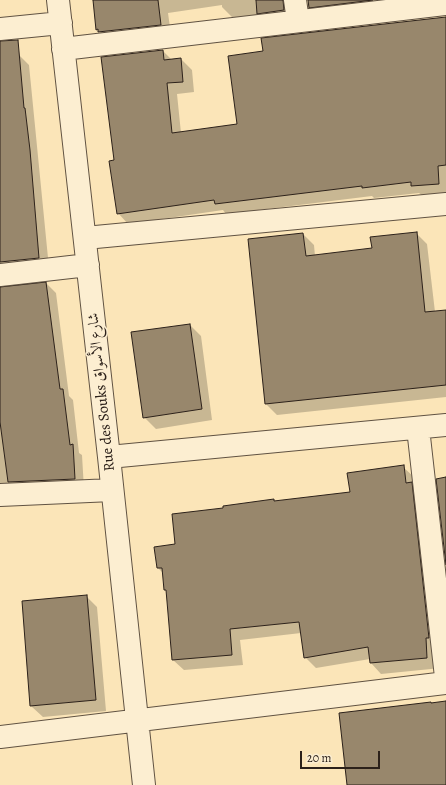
<!DOCTYPE html>
<html>
<head>
<meta charset="utf-8">
<style>
  body { margin:0 }
  #map { position:relative; width:446px; height:785px; overflow:hidden; background:#fbe5b8; font-family:Alegreya,serif }
  canvas { display:block }
  .scale { position:absolute; left:300px; top:751px; width:80px; height:18px; box-sizing:border-box; border:2px solid #2c211a; border-top:0; padding-left:5px; font-size:12px; line-height:14px; white-space:nowrap; color:#2c211a; -webkit-text-stroke:3px #fceed1; paint-order:stroke }
</style>
</head>
<body>
<div id="map">
<canvas width="446" height="785"></canvas>
<div class="scale">20 m</div>
</div>
<script>
const ctx = document.querySelector('canvas').getContext('2d');
ctx.lineJoin = 'round';
function fill(path, color) {
  ctx.fillStyle = color;
  ctx.fill(path, 'evenodd');
}
function poly(rows) {
  const path = new Path2D();
  for (const r of rows) {
    path.moveTo(r[0], r[1]);
    for (let i = 2; i < r.length; i += 2) path.lineTo(r[i], r[i + 1]);
  }
  return path;
}
function stroke(path, color, width, dash) {
  ctx.strokeStyle = color;
  ctx.lineWidth = width;
  ctx.lineCap = dash ? 'butt' : 'round';
  ctx.setLineDash(dash || []);
  ctx.stroke(path);
}
function drawText(font, color, halo, rows, align = 'center') {
  ctx.font = font + ' Alegreya,Amiri,serif';
  ctx.lineWidth = 3;
  ctx.setLineDash([]);
  ctx.textBaseline = 'middle';
  ctx.strokeStyle = halo;
  ctx.fillStyle = color;
  for (const [text, x, y, turn = 0] of rows) {
    ctx.save();
    ctx.translate(x, y);
    ctx.rotate((+turn || 0) * Math.PI / 180);
    ctx.textAlign = isNaN(turn) ? turn : align;
    if (halo) ctx.strokeText(text, 0, 0);
    ctx.fillText(text, 0, 0);
    ctx.restore();
  }
}
fill(poly([
  [94,0,299,0,294,6,269,24,260,15,233,18,222,7,222,5,168,13,171,35,110,42,97,29],
  [308,0,399,0,320,18,310,7],
  [446,18,446,194,423,196,419,193,374,198,372,196,226,214,223,210,128,224,118,213,115,161,163,51,172,60,181,59,192,70,194,92,177,94,181,133,238,125,264,52],
  [19,55,29,65,49,268,0,278,0,57],
  [416,233,427,244,435,312,446,311,446,397,277,415,266,404,303,234,314,245,315,256,373,249],
  [46,283,56,293,69,396,73,400,79,453,82,455,84,489,0,485,0,288],
  [190,325,201,336,212,420,156,429,144,417],
  [403,467,414,477,441,668,381,674,371,663,370,659,316,668,305,657,301,633,240,640,243,665,184,670,173,660,167,591,165,589,164,574,158,568,176,545,224,509,274,500,276,502,351,493],
  [86,596,97,607,106,711,43,717,31,706]
]), '#0003');
const building = poly([
  [93,0,158,0,161,25,98,32,98,29,96,30,93,0],
  [256,0,283,0,284,10,257,14,256,0],
  [308,0,373,0,309,8,308,0],
  [446,17,446,165,438,166,439,184,411,186,411,182,362,188,362,186,215,204,214,200,117,214,109,161,114,160,101,57,163,50,164,60,181,58,183,82,167,83,172,133,237,124,228,56,263,51,261,38,446,17],
  [18,40,24,108,25,108,30,150,39,258,0,262,0,41,18,40],
  [417,232,425,312,446,310,446,385,265,404,248,239,303,233,306,256,372,248,370,237,417,232],
  [46,282,60,389,63,389,70,445,73,444,75,479,8,482,0,422,0,287,46,282],
  [190,324,202,409,143,418,131,332,190,324],
  [404,465,406,483,412,482,429,638,426,638,427,658,370,663,368,647,304,658,299,622,230,629,232,655,172,660,166,590,164,590,162,568,157,568,154,547,175,544,172,514,223,508,223,506,274,499,274,501,350,492,347,473,404,465],
  [446,477,446,565,436,479,446,477],
  [87,595,96,700,30,706,22,601,87,595],
  [446,701,446,785,347,785,339,713,431,702,431,703,446,701]
]);
fill(building, '#98876c');
stroke(building, '#2c211a', 1);
const minor = poly([
  [58,0,109,457,144,785],
  [295,0,298,21],
  [0,29,61,23],
  [63,49,446,4],
  [85,238,446,204],
  [0,275,88,265],
  [418,428,446,677],
  [109,457,446,425],
  [0,495,112,490],
  [0,737,446,683]
]);
stroke(minor, '#605242', 24);
stroke(minor, '#fceed1', 22);
drawText('15px', '#2c211a', '#fceed1', [
  ["Rue des Souks شارع الأسواق",102,392,-96]
]);
</script>
</body>
</html>
